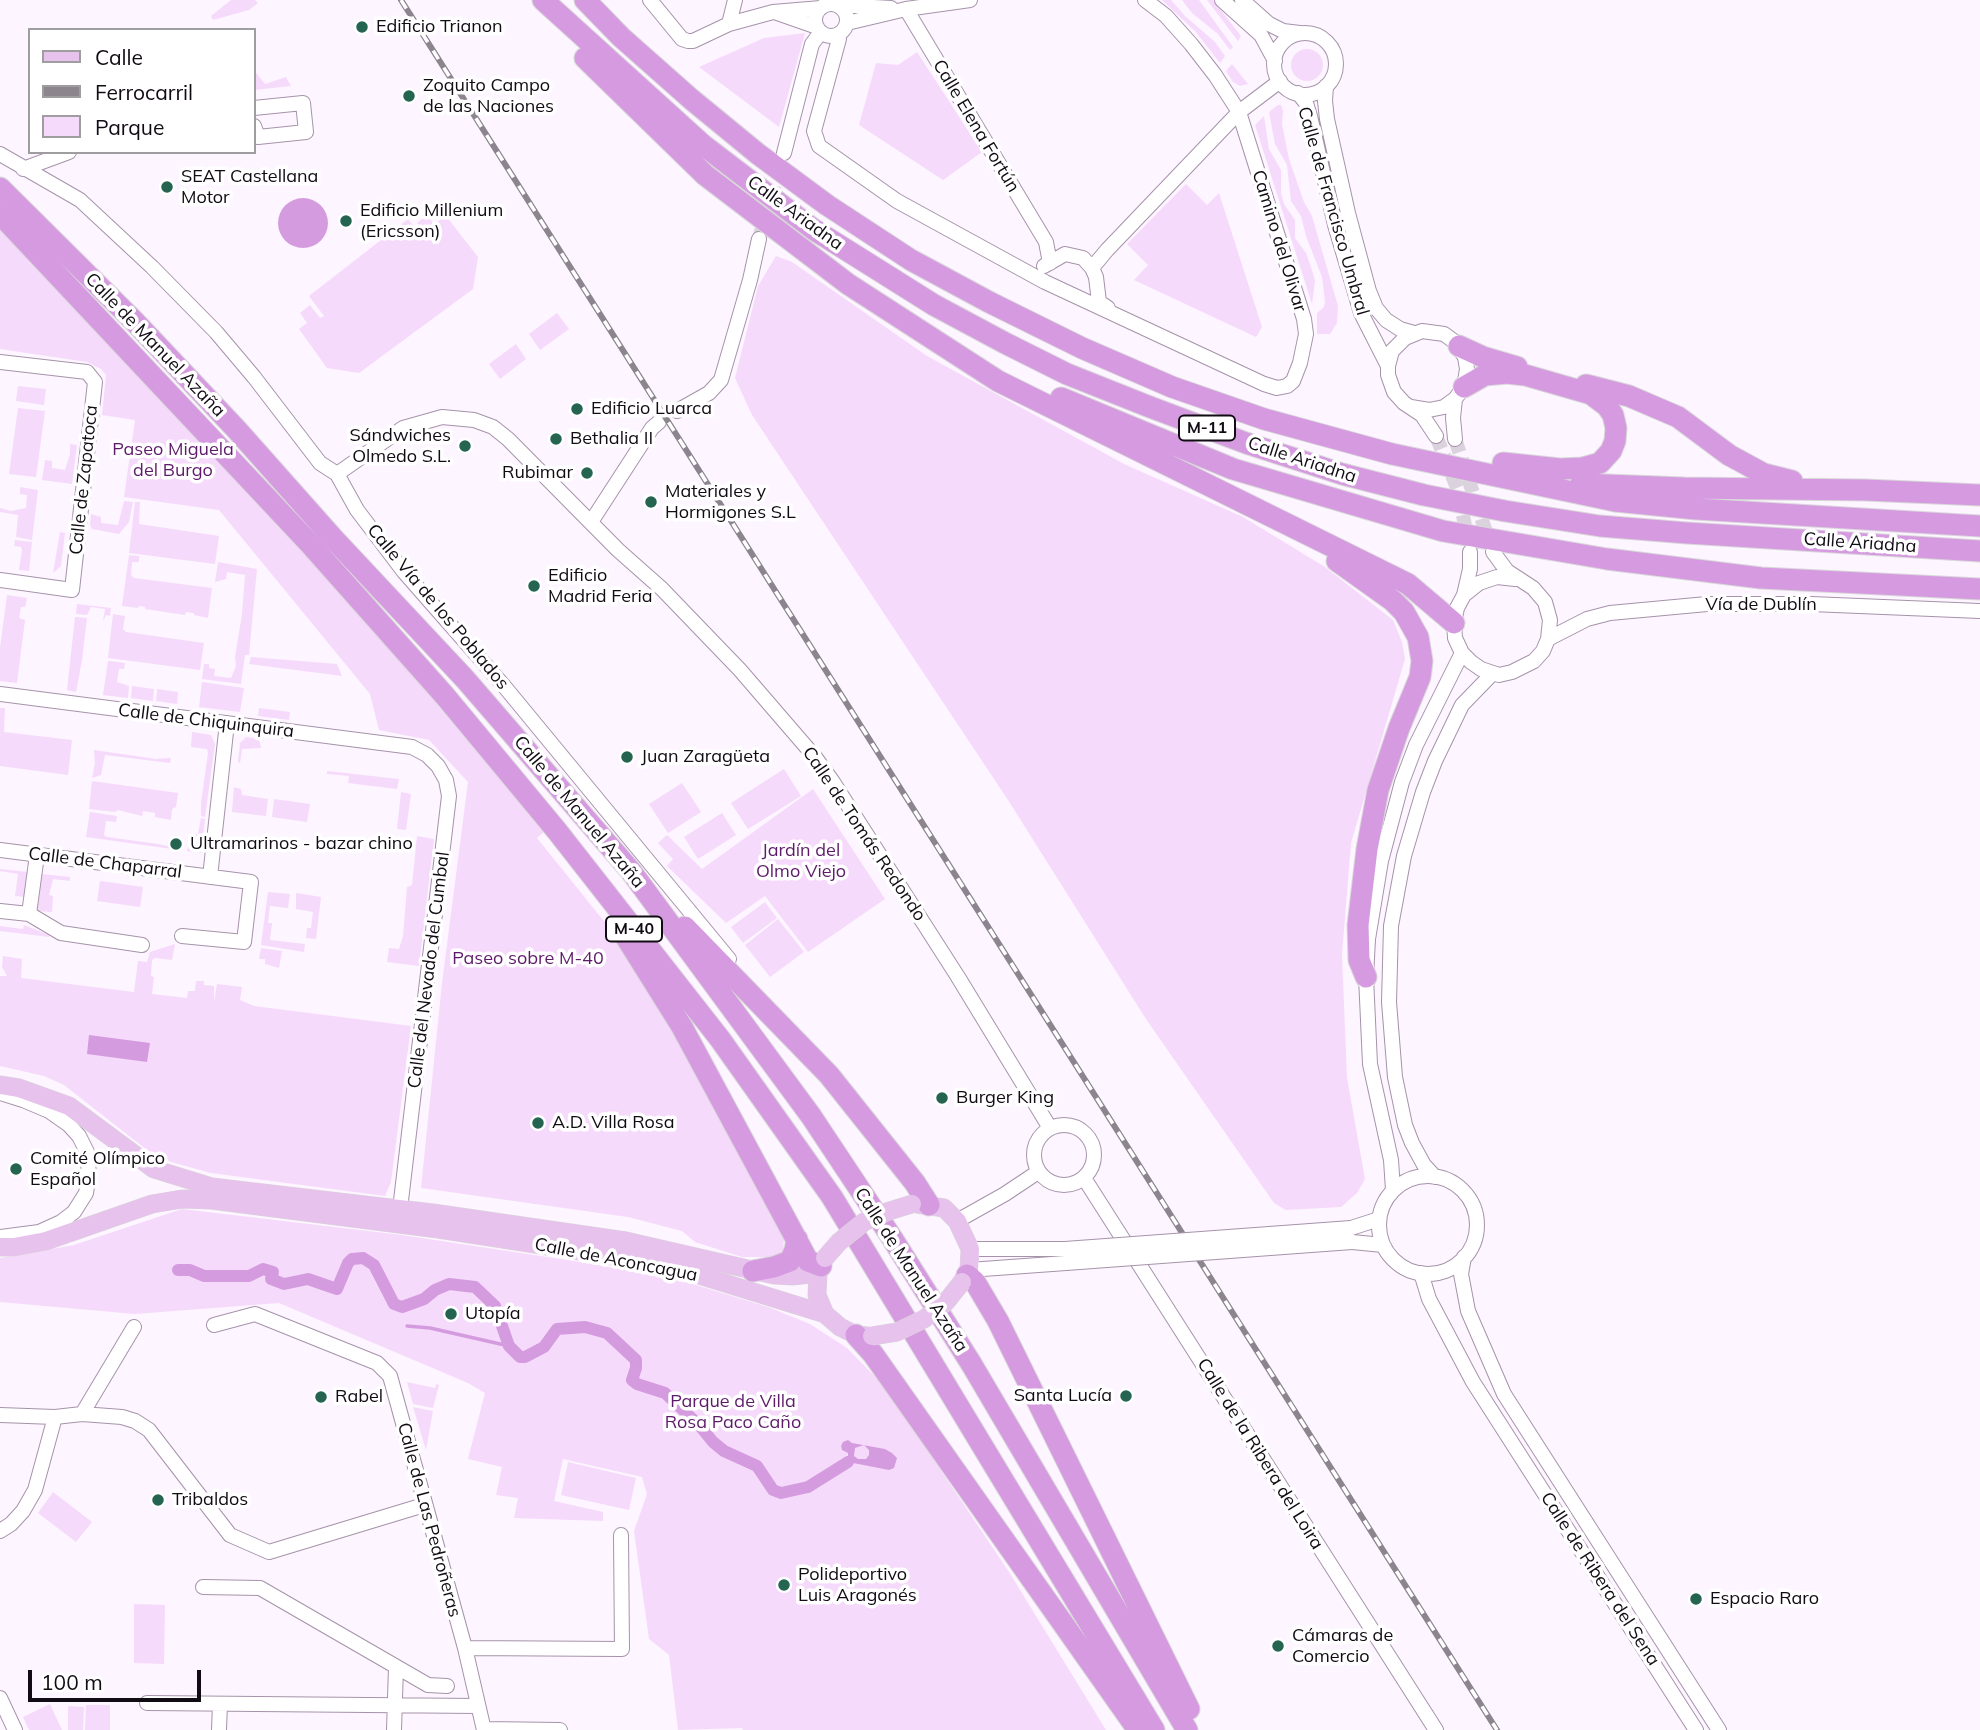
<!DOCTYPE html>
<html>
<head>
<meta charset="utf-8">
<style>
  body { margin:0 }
  #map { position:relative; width:1980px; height:1730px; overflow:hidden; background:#fdf5ff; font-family:Mulish,sans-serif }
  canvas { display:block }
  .legend { position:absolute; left:28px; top:28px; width:228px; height:126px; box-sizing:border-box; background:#fff; border:2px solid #a09da1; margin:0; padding:9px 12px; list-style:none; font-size:21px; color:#110b13 }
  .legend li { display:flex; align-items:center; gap:14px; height:35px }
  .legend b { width:35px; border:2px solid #a09da1 }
  .scale { position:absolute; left:28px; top:1670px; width:173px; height:32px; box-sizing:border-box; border:4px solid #110b13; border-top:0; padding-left:9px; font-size:21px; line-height:24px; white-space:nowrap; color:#110b13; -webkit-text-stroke:5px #fff; paint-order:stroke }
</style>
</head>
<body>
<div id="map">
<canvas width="1980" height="1730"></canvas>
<ul class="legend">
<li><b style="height:9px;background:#e6c2ec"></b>Calle</li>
<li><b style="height:9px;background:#8c858e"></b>Ferrocarril</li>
<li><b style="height:19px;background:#f6dafb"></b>Parque</li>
</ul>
<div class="scale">100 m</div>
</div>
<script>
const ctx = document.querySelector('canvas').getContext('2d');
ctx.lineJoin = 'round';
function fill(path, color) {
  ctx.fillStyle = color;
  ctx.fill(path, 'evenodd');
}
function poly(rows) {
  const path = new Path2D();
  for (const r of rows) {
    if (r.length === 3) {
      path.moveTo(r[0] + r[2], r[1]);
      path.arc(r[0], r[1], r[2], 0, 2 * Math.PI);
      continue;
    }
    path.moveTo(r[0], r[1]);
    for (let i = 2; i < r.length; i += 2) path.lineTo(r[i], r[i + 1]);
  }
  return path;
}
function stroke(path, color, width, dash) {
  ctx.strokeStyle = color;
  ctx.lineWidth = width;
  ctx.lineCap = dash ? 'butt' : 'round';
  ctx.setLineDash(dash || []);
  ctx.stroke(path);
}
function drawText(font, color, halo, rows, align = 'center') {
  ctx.font = font + ' Mulish,sans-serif';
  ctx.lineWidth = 7;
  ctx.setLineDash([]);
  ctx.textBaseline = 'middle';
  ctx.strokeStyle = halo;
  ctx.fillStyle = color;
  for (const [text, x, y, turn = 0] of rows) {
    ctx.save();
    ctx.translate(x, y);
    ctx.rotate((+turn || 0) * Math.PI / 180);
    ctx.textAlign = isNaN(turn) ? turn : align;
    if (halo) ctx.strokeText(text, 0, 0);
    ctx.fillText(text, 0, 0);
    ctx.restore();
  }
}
fill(poly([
  [231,0,255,0,258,3,249,10,213,20,211,16],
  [1162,0,1171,0,1185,16,1215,42,1225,56,1220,63,1195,31],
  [1182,0,1199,0,1233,47,1230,50,1218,34,1192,13],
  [1207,0,1213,0,1241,36,1238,41],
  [805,33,779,127,699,67,764,38],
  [1307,65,16],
  [917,52,982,152,943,180,859,125,876,63,898,65],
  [1232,64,1248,84,1240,86,1233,82,1226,71],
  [254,70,265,84,286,77,291,86,254,90],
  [1278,105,1281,105,1283,111,1282,124,1289,159,1304,202,1312,216,1338,306,1337,323,1330,334,1317,334,1317,313,1324,307,1325,302,1322,277,1306,236,1301,216,1291,201,1287,165,1275,144,1269,112],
  [1264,116,1269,149,1281,170,1281,193,1284,204,1295,220,1295,238,1306,253,1311,267,1315,281,1312,304,1255,125],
  [1186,184,1207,205,1219,193,1262,327,1256,337,1134,280,1148,265,1127,244],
  [427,215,434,224,446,216,478,257,473,289,359,373,327,368,299,329,307,323,300,313,310,305,320,318,324,316,309,296,408,219,420,235,424,232,417,223],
  [0,223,157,380,548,828,537,838,607,925,693,1061,784,1233,783,1257,742,1257,695,1242,682,1231,628,1217,421,1188,442,983,468,782,429,740,379,730,370,694,219,510,124,497,135,420,102,415,106,375,101,369,87,362,0,349],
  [776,256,792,262,927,356,1124,464,1243,517,1325,567,1393,620,1402,642,1405,659,1351,843,1342,955,1347,1078,1365,1179,1357,1193,1341,1207,1286,1210,1274,1203,1146,1019,1008,800,752,415,735,378,758,286],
  [557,313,569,329,540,350,529,334],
  [516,344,526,359,500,379,489,364],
  [18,386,46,389,44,405,16,401],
  [18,408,45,411,36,477,9,474],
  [70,444,77,445,72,484,42,480,45,460,52,461,52,468,65,470,70,454],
  [20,487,38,490,32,540,16,537,18,515,0,512,0,508,11,511,26,508,27,495,20,494],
  [124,501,133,502,129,522,119,534,92,529,90,525,91,514,101,517,101,523,118,525],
  [135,502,140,502,139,524,219,536,215,564,129,553],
  [60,532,65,533,61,566,53,573],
  [15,540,32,542,29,571,19,570,22,550,21,547,14,546],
  [129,555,139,556,139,562,132,562,131,575,134,578,212,588,208,618,194,615,194,613,186,612,185,615,145,609,145,607,139,606,138,608,122,606],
  [218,562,257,569,249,655,245,655,241,684,202,679,204,664,209,664,209,668,215,669,214,676,231,678,236,666,235,657,242,614,245,575,227,572,226,579,215,582],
  [7,595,27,598,25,607,21,607,19,618,25,620,17,683,0,681,0,648],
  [77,604,111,608,110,616,106,615,103,621,105,609,91,607,87,615,76,614],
  [113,614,125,616,123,629,126,632,204,643,200,670,108,658],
  [75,617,87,618,82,660,76,692,67,690],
  [251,657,337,664,342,676,249,664],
  [108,661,125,663,124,669,119,669,117,682,129,686,128,698,103,695],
  [202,682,244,688,240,712,199,707],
  [132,686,154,689,153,701,131,698],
  [157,689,178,692,177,704,156,701],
  [0,708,5,708,4,732,72,740,68,775,0,766],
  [259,708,290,712,289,720,258,716],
  [192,732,211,735,215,744,205,817,201,816,201,803,208,753,207,749,191,747],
  [246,737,259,739,261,748,242,749,240,763,238,762,240,743],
  [94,750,156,759,171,758,170,763,105,755,101,775,92,778,95,763],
  [784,769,801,796,748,829,731,803],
  [327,771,399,779,397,789,348,783,349,776,327,774],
  [92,781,178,793,176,807,172,809,171,820,155,817,155,813,143,811,142,816,118,810,115,812,89,809],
  [682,783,701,812,668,833,649,804],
  [234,787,241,789,242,795,268,799,266,816,232,812],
  [813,789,885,899,808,952,765,896,726,923,667,866,673,859,658,843,667,835,702,869],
  [401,792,411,794,406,830,397,829],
  [274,799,310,804,307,822,272,817],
  [90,812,117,816,116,822,106,821,104,835,107,837,158,844,172,847,172,849,86,837],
  [722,813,736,835,698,859,684,837],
  [201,818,205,819,201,853,187,851,192,834,198,834],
  [417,836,434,839,419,966,387,962,389,948,399,949,403,936,407,887,412,885],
  [0,869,28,872,25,897,15,896,18,874,0,871],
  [42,874,70,877,70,881,53,879,49,895,53,896,52,912,36,911],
  [100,881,143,887,140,907,97,901],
  [268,892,290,894,288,908,270,906,268,923,272,923,270,940,305,944,304,952,261,945],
  [296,893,321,897,316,939,306,938,307,928,311,928,313,912,296,909],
  [765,902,777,918,743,943,731,927],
  [778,919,804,952,770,977,745,945],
  [24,925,49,935,49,937,0,931,0,926,23,929],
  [175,944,172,960,155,958,152,960,151,976,154,977,152,994,187,998,188,991,195,991,196,981,204,981,204,985,214,986,214,1002,217,984,242,987,240,1000,254,1006,411,1026,391,1182,385,1196,211,1173,171,1162,147,1150,64,1085,44,1076,0,1066,0,976,7,976,2,967,3,956,22,959,21,978,134,992,138,961,147,962,150,952],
  [261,948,282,951,279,968,265,964,265,959,259,959],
  [182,1209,402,1235,587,1263,683,1281,768,1307,810,1324,847,1348,885,1387,1009,1572,1106,1730,743,1730,742,1728,678,1730,669,1655,649,1639,634,1531,647,1494,642,1477,563,1459,554,1501,603,1512,603,1521,514,1518,518,1498,496,1495,502,1467,468,1459,485,1393,468,1383,279,1303,135,1314,0,1302,0,1258,74,1245],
  [407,1382,435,1388,436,1384,439,1385,433,1408,413,1404],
  [413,1407,433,1411,426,1450],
  [568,1462,636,1478,629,1510,561,1495],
  [53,1492,92,1522,76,1542,38,1513],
  [134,1604,165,1605,164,1664,134,1663],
  [50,1704,62,1730,29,1730,23,1717],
  [86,1705,110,1705,110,1730,85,1730],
  [68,1706,84,1707,83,1730,68,1730]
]), '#f6dafb');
fill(poly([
  [303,223,25],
  [89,1035,150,1043,147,1062,87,1054],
  [848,1440,852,1443,885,1449,892,1453,897,1458,894,1468,889,1470,848,1462,848,1453,842,1450,841,1446,843,1442],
  [864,1445,869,1450,869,1455,866,1459,858,1459,854,1456,855,1448]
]), '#d49cde');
stroke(poly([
  [407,1326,430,1328,509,1346]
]), '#d49cde', 3.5);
stroke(poly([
  [178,1270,190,1270,204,1276,249,1276,263,1269,273,1272,271,1279,284,1284,308,1279,337,1289,348,1263,352,1259,363,1258,374,1265,394,1304,402,1307,424,1299,435,1290,449,1284,475,1287,495,1306,509,1346,520,1357,525,1357,544,1347,557,1329,585,1327,607,1333,636,1360,636,1368,632,1380,637,1384,665,1393,700,1426,713,1442,724,1451,757,1466,773,1490,781,1493,808,1487,848,1462]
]), '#d49cde', 12);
stroke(poly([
  [759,239,781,163],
  [1436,436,1458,490,1468,541],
  [1455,439,1490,544]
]), '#dad2dc', 14, [14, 7]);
const minor = poly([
  [650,0,682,39,688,41,693,41,729,24,773,12,821,8],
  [1222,0,1261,35,1275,61],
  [1242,0,1269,24,1283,31,1300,33],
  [831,20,16],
  [838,5,891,8],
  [906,9,1046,242,1050,263],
  [777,13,817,27],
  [847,23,906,9,970,0],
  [729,24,735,0],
  [1305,64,31],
  [837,35,839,39,814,131,819,146,897,201,1045,282,1264,384,1277,388,1287,386,1293,381,1300,363,1306,334,1304,319,1239,112,1215,75,1191,44,1166,16,1145,0],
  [1326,86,1325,101,1327,119,1348,213,1369,291,1376,308,1386,320,1400,329,1414,333],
  [1298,93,1306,103,1310,116,1335,225,1361,313,1388,366],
  [254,108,303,103,306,132,258,137,254,126],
  [784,153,812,44,821,32],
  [0,154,80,200,152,267,216,332,254,377,320,463,337,474,357,510,404,572,504,686,729,959],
  [23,169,69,152],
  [1044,266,1065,254,1083,258,1092,268,1096,277,1099,302,1108,308],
  [1092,268,1107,250,1239,112,1280,81],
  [0,362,87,372,95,382,72,590,0,580],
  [1411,407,1429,410,1444,407,1455,399,1464,387,1467,369,1465,357,1455,342,1444,334,1422,331,1405,338,1392,351,1388,366,1388,375,1394,392,1404,403,1422,415,1436,436],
  [677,411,709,393,721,380,750,280,759,239],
  [1455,439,1453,418,1455,399],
  [337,474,403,428,442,417,474,420,493,427,508,439,618,550,662,589,740,670,815,757,833,782,958,977,1050,1128],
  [591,522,652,428,659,422],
  [1470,552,1470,569,1464,595,1457,608,1454,623,1455,638,1462,653,1471,662,1481,669,1499,675,1512,672,1534,661,1543,651,1548,639,1550,620,1545,602,1533,588,1507,571,1493,552],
  [1464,595,1479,583,1497,577,1515,579],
  [1548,639,1587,619,1610,613,1707,604,1811,604,1980,611],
  [0,694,412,747,427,755,438,766,446,780,449,796,400,1209,401,1218],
  [0,850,251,882,244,942,182,936],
  [210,877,227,723],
  [0,911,29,914],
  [29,914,61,933,142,945],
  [29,914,37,855],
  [0,1093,23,1100,49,1111,69,1125,79,1136,87,1152,89,1174,86,1193,74,1212,61,1222,39,1232,0,1237],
  [1064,1155,30],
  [1428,1225,49],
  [1435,1177,1424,1165,1412,1143,1405,1125,1395,1077,1389,1002,1391,926,1404,856,1423,792,1435,761,1462,705,1493,673],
  [1084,1178,1436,1730],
  [1393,1190,1391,1160,1370,1064,1366,977,1368,939,1381,861,1402,782,1416,745,1462,653],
  [957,1221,1005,1194,1038,1172],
  [1351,1228,1379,1219],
  [1352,1242,1383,1245],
  [970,1249,1065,1249],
  [1464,1257,1461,1274,1468,1311,1504,1394,1719,1730],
  [969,1270,1066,1263],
  [1421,1273,1429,1299,1473,1382,1696,1730],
  [214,1325,255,1314,377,1363,390,1376,465,1648,484,1730],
  [82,1414,134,1327],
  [0,1415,55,1417,82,1414,122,1417,135,1421,149,1430,230,1535,269,1552,424,1505],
  [0,1531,11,1524,23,1511,35,1490,55,1417],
  [203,1587,260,1588,428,1685,447,1686],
  [465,1648,622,1649,621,1535],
  [0,1698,15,1730],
  [147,1703,478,1706],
  [484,1729,560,1730],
  [219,1730,220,1704],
  [394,1730,396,1667]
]);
const major = poly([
  [0,1085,19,1088,69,1106,154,1169,212,1187,433,1213,626,1241,774,1275,793,1276,818,1273],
  [917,1204,944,1208,957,1221,970,1249,969,1270,962,1282],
  [0,1247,14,1247,46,1241,152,1204,182,1199,211,1200,438,1229,632,1259,676,1268,825,1314],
  [822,1265,818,1273,817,1295,825,1314,840,1327,856,1335,868,1336]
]);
const highway = poly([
  [543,0,703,145,813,229,934,305,1005,343,1067,374,1150,407,1246,443,1342,474,1424,495,1505,511,1600,526,1687,533,1980,551],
  [585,0,621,37,691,99,758,154,827,205,911,260,989,302,1082,348,1172,387,1264,419,1392,454,1615,501,1696,509,1980,526],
  [585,58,705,175,848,284,998,381,1408,584,1454,623],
  [0,188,135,322,237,430,332,537,465,679,630,870,811,1116,892,1238,972,1365,1187,1730],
  [0,214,310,544,445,696,557,831,720,1039,832,1197,1154,1730],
  [1459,346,1483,357,1517,367],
  [1586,385,1629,396,1678,417,1729,455,1764,474,1792,481],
  [1464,387,1485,375,1507,373,1525,375,1591,394,1607,406,1613,415,1616,428,1615,441,1611,451,1600,463,1582,468,1560,469,1503,463],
  [1061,398,1233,469,1443,531,1607,559,1761,578,1980,589],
  [1581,484,1684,488,1865,490,1980,495],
  [1337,561,1393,601,1404,612,1418,637,1422,661,1420,677,1399,728,1378,790,1367,849,1358,925,1359,960,1366,977],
  [685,927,829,1075,915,1183,929,1205],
  [622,931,682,1027,808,1261,821,1266],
  [753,1271,774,1267,790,1261,795,1250,797,1239],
  [967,1275,975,1282,998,1321,1189,1709],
  [856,1335,873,1354,1138,1730]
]);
stroke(minor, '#a693aa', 16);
stroke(major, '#d9d8d9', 19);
stroke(highway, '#d9d8d9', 23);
stroke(minor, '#fff', 14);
stroke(major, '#e6c2ec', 18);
stroke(highway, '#d59ae0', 21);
const rail = poly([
  [401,0,1497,1730]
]);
stroke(rail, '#8c858e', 6);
stroke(rail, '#fff', 3.5, [10]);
const minorBridge = poly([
  [1065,1249,1351,1228],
  [1066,1263,1352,1242]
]);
const majorBridge = poly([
  [825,1258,839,1242,864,1222,886,1212,912,1204],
  [872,1336,897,1332,924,1319,946,1302,962,1282]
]);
stroke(minorBridge, '#a693aa', 16, []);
stroke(majorBridge, '#d9d8d9', 19, []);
stroke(minorBridge, '#fff', 14);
stroke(majorBridge, '#e6c2ec', 18);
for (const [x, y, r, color] of [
  [362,27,7,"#246451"],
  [409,96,7,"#246451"],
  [167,187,7,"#246451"],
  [346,221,7,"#246451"],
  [577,409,7,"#246451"],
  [556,439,7,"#246451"],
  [465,446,7,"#246451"],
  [587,473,7,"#246451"],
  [651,502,7,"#246451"],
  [534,586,7,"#246451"],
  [627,757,7,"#246451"],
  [176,844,7,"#246451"],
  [942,1098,7,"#246451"],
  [538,1123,7,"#246451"],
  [16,1169,7,"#246451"],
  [451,1314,7,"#246451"],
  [1126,1396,7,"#246451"],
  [321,1397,7,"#246451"],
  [158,1500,7,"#246451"],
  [784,1585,7,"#246451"],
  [1696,1599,7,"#246451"],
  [1278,1646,7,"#246451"]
]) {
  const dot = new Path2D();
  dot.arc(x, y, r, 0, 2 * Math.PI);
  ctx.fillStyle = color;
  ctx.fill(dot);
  stroke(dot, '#fff', 2.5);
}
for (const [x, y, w] of [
  [1207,428,56],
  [634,929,56]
]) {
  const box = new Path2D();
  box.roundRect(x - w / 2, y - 12.5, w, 25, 5);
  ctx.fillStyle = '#fff';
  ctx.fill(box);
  stroke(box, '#110b13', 2);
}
drawText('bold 16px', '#110b13', null, [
  ["M-11",1207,428],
  ["M-40",634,929]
]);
drawText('18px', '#110b13', '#fff', [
  ["Edificio Trianon",376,27],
  ["Zoquito Campo",423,86],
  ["de las Naciones",423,107],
  ["SEAT Castellana",181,177],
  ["Motor",181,198],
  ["Edificio Millenium",360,211],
  ["(Ericsson)",360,232],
  ["Edificio Luarca",591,409],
  ["Sándwiches",451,436,"right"],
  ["Olmedo S.L.",451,457,"right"],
  ["Bethalia II",570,439],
  ["Rubimar",573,473,"right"],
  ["Materiales y",665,492],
  ["Hormigones S.L",665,513],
  ["Edificio",548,576],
  ["Madrid Feria",548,597],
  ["Juan Zaragüeta",641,757],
  ["Ultramarinos - bazar chino",190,844],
  ["Burger King",956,1098],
  ["A.D. Villa Rosa",552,1123],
  ["Comité Olímpico",30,1159],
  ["Español",30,1180],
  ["Utopía",465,1314],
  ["Santa Lucía",1112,1396,"right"],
  ["Rabel",335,1397],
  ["Tribaldos",172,1500],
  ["Polideportivo",798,1575],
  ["Luis Aragonés",798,1596],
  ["Espacio Raro",1710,1599],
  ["Cámaras de",1292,1636],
  ["Comercio",1292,1657]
], 'left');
drawText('18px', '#110b13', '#fff', [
  ["Calle Elena Fortún",976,126,59],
  ["Calle de Francisco Umbral",1333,211,74],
  ["Calle Ariadna",795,213,36],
  ["Camino del Olivar",1279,241,73],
  ["Calle de Manuel Azaña",155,345,46],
  ["Calle Ariadna",1302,460,18],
  ["Calle de Zapatoca",84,480,-84],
  ["Calle Ariadna",1860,543,4],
  ["Vía de Dublín",1761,605],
  ["Calle Vía de los Poblados",438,607,50],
  ["Calle de Chiquinquira",206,721,7],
  ["Calle de Manuel Azaña",579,812,50],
  ["Calle de Tomás Redondo",864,834,56],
  ["Calle de Chaparral",105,863,7],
  ["Calle del Nevado del Cumbal",429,970,-83],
  ["Calle de Aconcagua",616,1260,11],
  ["Calle de Manuel Azaña",911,1270,57],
  ["Calle de la Ribera del Loira",1260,1454,58],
  ["Calle de Las Pedroñeras",429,1520,75],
  ["Calle de Ribera del Sena",1600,1579,57]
]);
drawText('18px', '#5e1b6a', '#fff', [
  ["Paseo Miguela",173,450],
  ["del Burgo",173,471],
  ["Jardín del",801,851],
  ["Olmo Viejo",801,872],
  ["Paseo sobre M-40",528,959],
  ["Parque de Villa",733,1402],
  ["Rosa Paco Caño",733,1423]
]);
</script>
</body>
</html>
